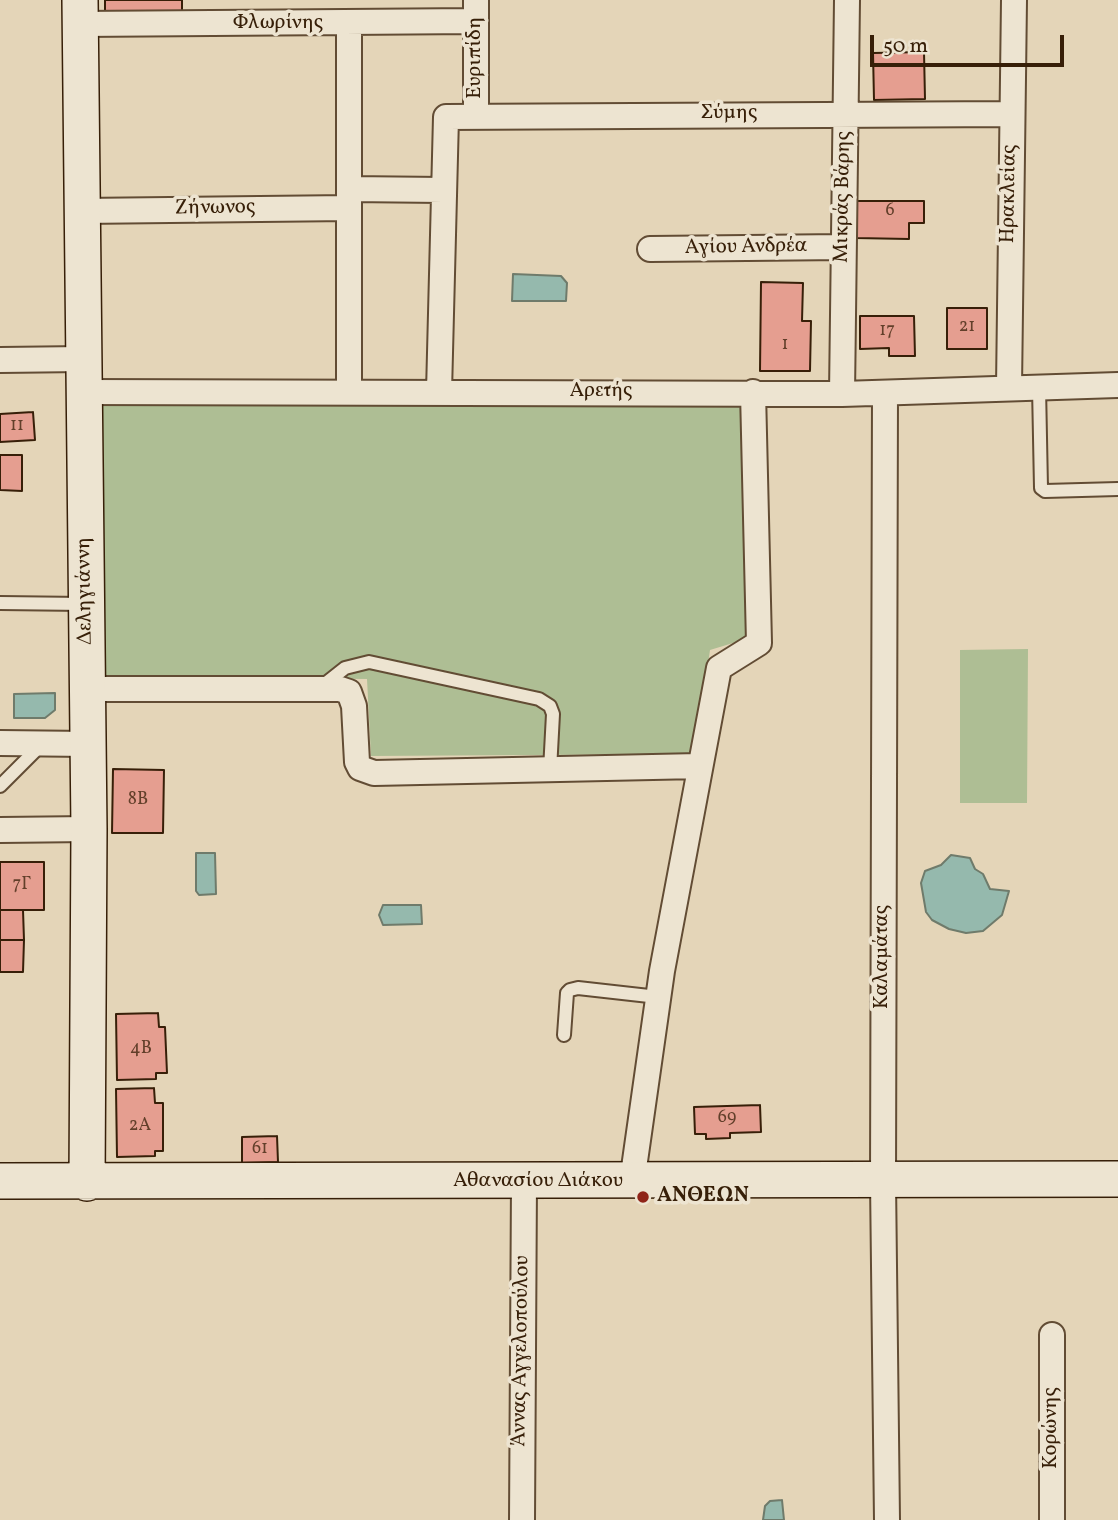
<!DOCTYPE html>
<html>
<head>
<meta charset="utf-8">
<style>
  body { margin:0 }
  #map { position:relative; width:1118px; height:1520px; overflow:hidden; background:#e4d5b8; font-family:Vollkorn,serif }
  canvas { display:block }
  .scale { position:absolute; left:870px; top:35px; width:194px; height:32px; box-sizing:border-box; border:4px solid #371f08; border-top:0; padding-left:9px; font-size:21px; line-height:24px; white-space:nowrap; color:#371f08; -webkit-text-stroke:5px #ede4d1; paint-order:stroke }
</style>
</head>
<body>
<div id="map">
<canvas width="1118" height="1520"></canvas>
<div class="scale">50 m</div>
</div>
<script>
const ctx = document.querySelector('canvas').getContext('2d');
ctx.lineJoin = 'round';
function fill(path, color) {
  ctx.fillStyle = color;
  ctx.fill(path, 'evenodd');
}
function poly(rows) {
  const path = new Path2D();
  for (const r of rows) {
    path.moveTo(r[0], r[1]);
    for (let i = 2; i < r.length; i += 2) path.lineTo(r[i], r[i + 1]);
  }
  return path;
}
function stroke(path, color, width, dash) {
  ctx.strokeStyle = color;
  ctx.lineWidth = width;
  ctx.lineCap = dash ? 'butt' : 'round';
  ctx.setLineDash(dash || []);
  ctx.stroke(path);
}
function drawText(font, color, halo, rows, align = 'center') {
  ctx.font = font + ' Vollkorn,serif';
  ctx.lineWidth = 7;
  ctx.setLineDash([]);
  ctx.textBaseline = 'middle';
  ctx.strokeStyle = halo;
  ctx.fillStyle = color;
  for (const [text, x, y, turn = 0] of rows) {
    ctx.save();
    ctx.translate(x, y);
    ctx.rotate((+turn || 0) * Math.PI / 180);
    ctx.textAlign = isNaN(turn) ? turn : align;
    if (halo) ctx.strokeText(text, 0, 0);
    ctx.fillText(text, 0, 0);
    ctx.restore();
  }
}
fill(poly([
  [100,399,756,404,756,636,710,650,695,754,371,756,367,679,103,676],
  [1028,649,1027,803,960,803,960,650]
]), '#aebe94');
const water = poly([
  [513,274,561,276,567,283,566,301,512,301,513,274],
  [55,693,55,710,45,718,14,718,14,694,55,693],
  [196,853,215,853,216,894,199,895,196,891,196,853],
  [951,855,970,858,975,869,983,874,990,889,1009,891,1002,915,983,931,966,933,949,929,932,920,926,912,921,883,925,871,941,865,951,855],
  [383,905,421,905,422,924,383,925,379,915,383,905],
  [782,1500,784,1520,763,1520,765,1506,770,1501,782,1500]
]);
fill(water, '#95b9ad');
stroke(water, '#6f7b6b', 2);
const building = poly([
  [105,0,182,0,182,11,105,12,105,0],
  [924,52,925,99,874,100,873,53,924,52],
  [856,201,924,201,924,223,909,223,909,239,855,238,856,201],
  [761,282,803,283,802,321,811,321,810,371,760,371,761,282],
  [947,308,987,308,987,349,947,349,947,308],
  [860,316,914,316,915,356,889,356,889,348,860,349,860,316],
  [33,412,35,440,0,442,0,414,33,412],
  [0,455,22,455,22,491,0,490,0,455],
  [113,769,164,770,163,833,112,833,113,769],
  [0,862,44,862,44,910,0,910,0,862],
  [0,910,23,910,24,940,0,940,0,910],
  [0,940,24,940,23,972,0,972,0,940],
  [158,1013,159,1027,165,1027,167,1073,156,1073,156,1079,117,1080,116,1014,158,1013],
  [154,1088,155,1103,163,1103,163,1151,155,1151,155,1156,117,1157,116,1089,154,1088],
  [760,1105,761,1132,730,1133,730,1138,706,1139,706,1134,695,1134,694,1107,760,1105],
  [277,1136,278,1162,242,1163,242,1137,277,1136]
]);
fill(building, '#e59e90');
stroke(building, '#371f08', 2);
const lane = poly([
  [1039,387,1041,488,1045,491,1118,489],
  [0,603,84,604],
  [321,687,345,668,369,662,539,699,550,706,553,714,550,770],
  [0,786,42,744],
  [564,1035,567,993,570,990,578,988,658,997]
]);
const street = poly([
  [476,0,476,115],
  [80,24,476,21],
  [349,189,443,190],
  [81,211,349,208],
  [650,249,843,247],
  [0,360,83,359],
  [1009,387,1014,0],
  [84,392,842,394,1118,385],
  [349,392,349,23],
  [439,392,446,117,1012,114],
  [885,393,883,1181,887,1520],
  [842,394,847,0],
  [88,689,340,689,349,692,354,706,357,762,360,768,374,773,699,766],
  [0,743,88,744],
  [0,830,89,829],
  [632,1182,662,971,719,668,759,643,753,392],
  [1052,1335,1052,1520],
  [522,1520,524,1182]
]);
const secondary = poly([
  [80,0,89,829,87,1183],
  [0,1181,1118,1179]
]);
stroke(lane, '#624c34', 16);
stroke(street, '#624c34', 28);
stroke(secondary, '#371f08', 38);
stroke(lane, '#ede4d1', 12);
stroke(street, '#ede4d1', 24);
stroke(secondary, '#ede4d1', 35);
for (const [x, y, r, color] of [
  [643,1197,7,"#8f2418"]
]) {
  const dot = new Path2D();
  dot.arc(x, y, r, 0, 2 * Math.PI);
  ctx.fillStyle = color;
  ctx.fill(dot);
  stroke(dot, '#ede4d1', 2.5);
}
drawText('18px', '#623f2a', null, [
  ["6",890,212],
  ["21",967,328],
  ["17",887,332],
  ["1",785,346],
  ["11",17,427],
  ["8Β",138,801],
  ["7Γ",22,886],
  ["4Β",141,1050],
  ["69",727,1119],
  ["2Α",140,1127],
  ["61",260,1150]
]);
drawText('21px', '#371f08', '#ede4d1', [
  ["Φλωρίνης",278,24],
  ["Ευριπίδη",476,58,-90],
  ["Σύμης",729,114],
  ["Ηρακλείας",1010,194,-89],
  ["Μικράς Βάρης",844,197,-89],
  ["Ζήνωνος",215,209,-1],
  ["Αγίου Ανδρέα",746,248,-1],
  ["Αρετής",601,392],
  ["Δεληγιάννη",86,591,-91],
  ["Καλαμάτας",883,957,-90],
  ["Αθανασίου Διάκου",538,1182],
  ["Άννας Αγγελοπούλου",522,1351,-89],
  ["Κορώνης",1052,1428,-90]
]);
drawText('bold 21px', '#371f08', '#ede4d1', [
  ["ΑΝΘΕΩΝ",657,1197]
], 'left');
</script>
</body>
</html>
